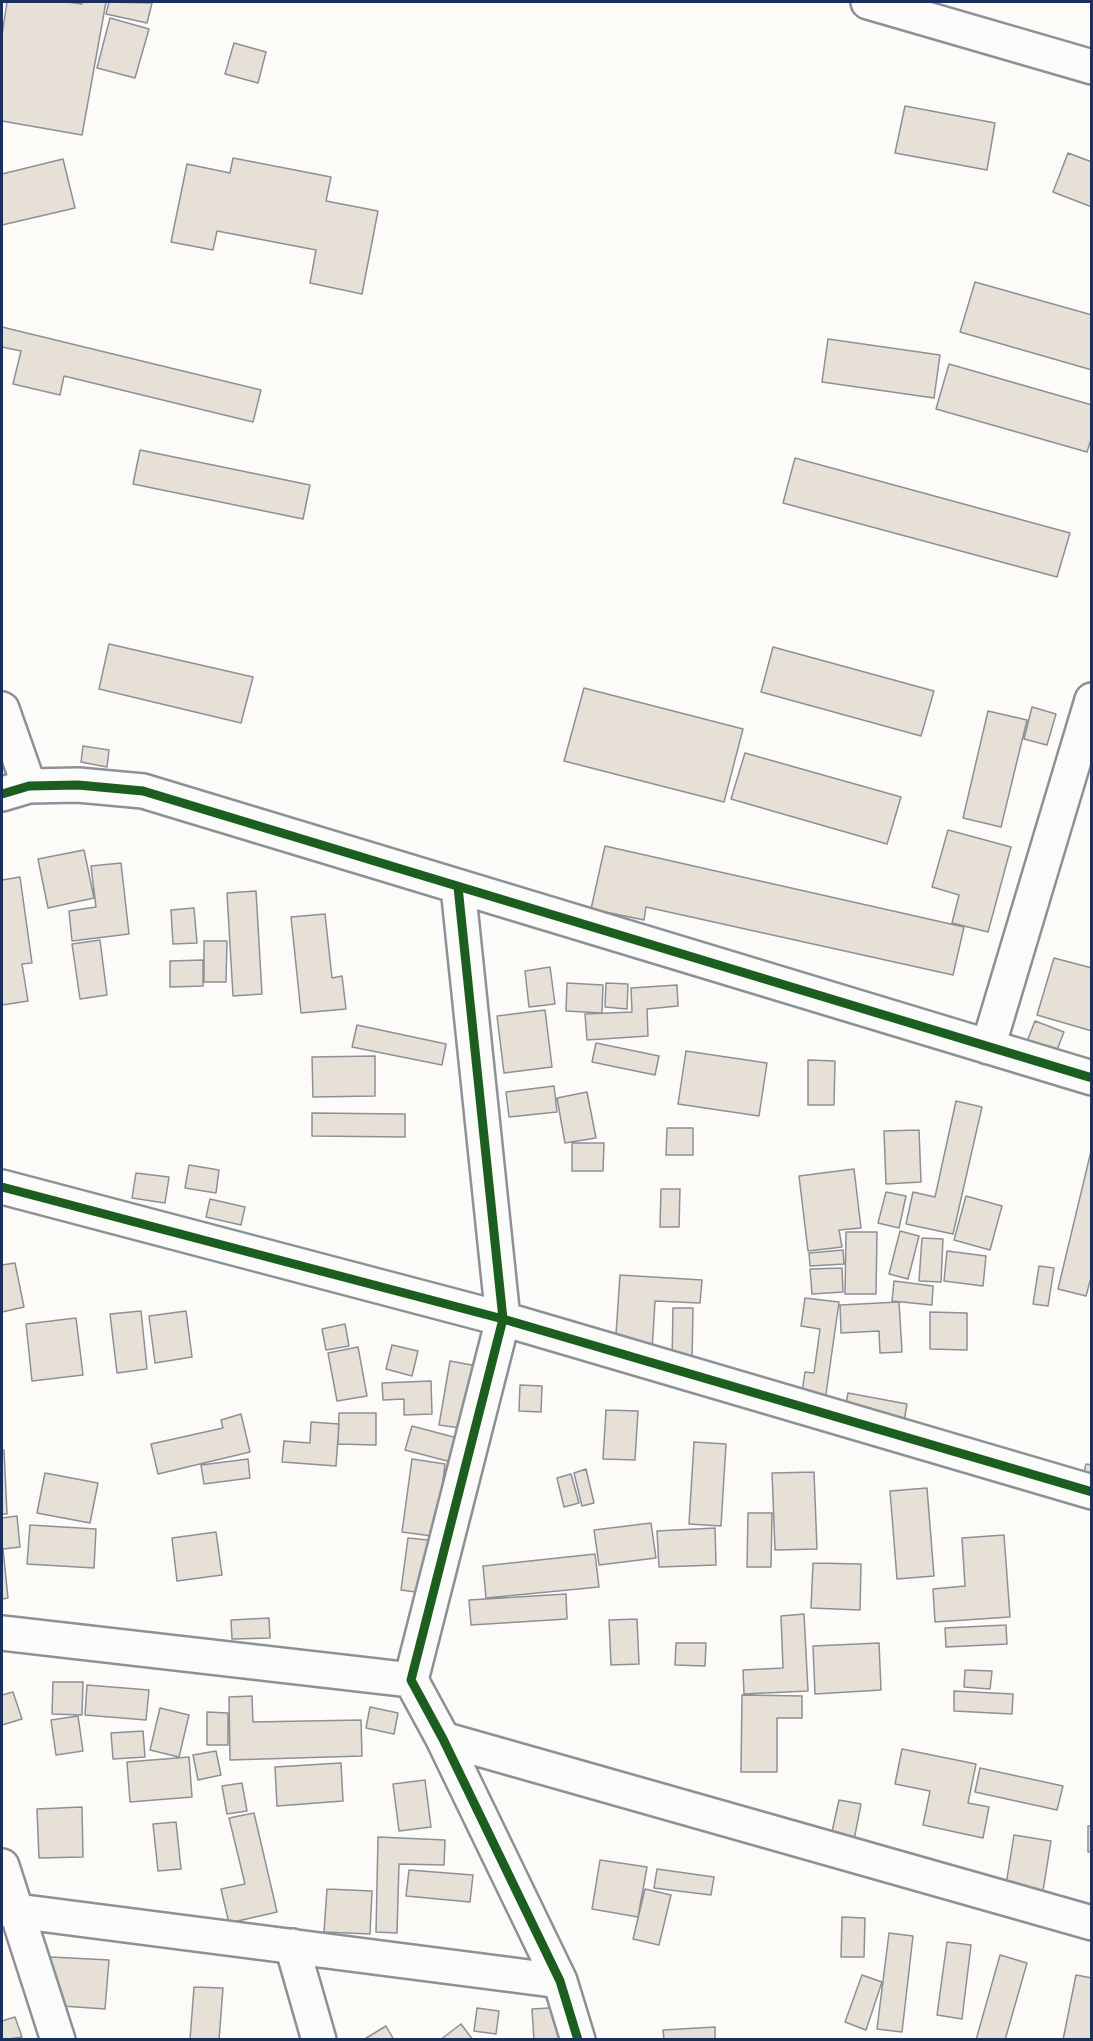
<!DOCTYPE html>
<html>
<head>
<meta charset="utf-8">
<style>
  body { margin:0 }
  #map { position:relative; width:1093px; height:2041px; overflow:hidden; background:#fcfbf8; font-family:Itim,sans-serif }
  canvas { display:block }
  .frame { position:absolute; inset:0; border:3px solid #1b2f5e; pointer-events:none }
</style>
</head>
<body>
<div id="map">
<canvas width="1093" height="2041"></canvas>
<div class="frame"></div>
</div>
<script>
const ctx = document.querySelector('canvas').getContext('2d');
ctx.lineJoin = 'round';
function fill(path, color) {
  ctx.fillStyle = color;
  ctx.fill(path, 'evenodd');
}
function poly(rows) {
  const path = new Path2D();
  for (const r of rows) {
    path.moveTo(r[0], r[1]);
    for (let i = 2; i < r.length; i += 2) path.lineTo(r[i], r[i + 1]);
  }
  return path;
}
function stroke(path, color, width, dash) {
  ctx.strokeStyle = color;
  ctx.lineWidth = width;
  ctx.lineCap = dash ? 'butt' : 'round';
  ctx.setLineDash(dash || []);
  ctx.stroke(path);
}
const building = poly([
  [7,2,67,2,82,4,82,2,106,2,82,135,2,121,2,35,7,2],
  [109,2,152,3,147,23,106,14,109,2],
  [110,18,149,29,135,78,97,68,110,18],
  [234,43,266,52,258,83,225,74,234,43],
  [905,106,995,123,987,170,895,153,905,106],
  [1068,153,1092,162,1092,207,1053,192,1068,153],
  [233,158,331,177,326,201,378,211,362,294,310,283,316,250,217,231,213,250,171,242,187,164,230,173,233,158],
  [63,159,75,208,2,225,2,174,63,159],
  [975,282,1092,315,1092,370,960,332,975,282],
  [2,327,261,390,253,422,64,376,60,395,13,384,21,351,2,347,2,327],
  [828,339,940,355,934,398,822,382,828,339],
  [949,364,1092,405,1092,436,1087,452,936,409,949,364],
  [140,450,310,485,303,519,133,484,140,450],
  [795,458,1070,533,1057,577,783,503,795,458],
  [109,644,253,677,241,723,99,689,109,644],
  [773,647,934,691,921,736,761,692,773,647],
  [584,688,743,729,724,802,564,761,584,688],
  [1032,707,1056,714,1047,745,1024,739,1032,707],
  [988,711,1027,720,1001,827,963,818,988,711],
  [83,746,109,750,107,767,81,762,83,746],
  [745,753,901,797,887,844,731,799,745,753],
  [948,830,1011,847,988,932,952,923,959,895,932,887,948,830],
  [605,846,964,927,953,975,646,907,644,920,591,909,605,846],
  [84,850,94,898,48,908,38,859,84,850],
  [121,863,129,934,72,941,69,911,96,907,91,866,121,863],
  [20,877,32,963,22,964,28,1001,2,1005,2,880,20,877],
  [256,891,262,994,233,996,227,893,256,891],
  [194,908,197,943,173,944,171,910,194,908],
  [325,914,332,978,342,976,346,1009,301,1013,291,917,325,914],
  [100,940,107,995,80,999,72,944,100,940],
  [204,941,227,941,226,982,204,982,204,941],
  [1054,958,1092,968,1092,1031,1037,1015,1054,958],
  [203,960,203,986,170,987,170,961,203,960],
  [550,967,555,1004,529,1007,525,971,550,967],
  [567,983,603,985,602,1013,566,1011,567,983],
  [606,983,628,984,627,1009,605,1007,606,983],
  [677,985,678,1006,647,1009,648,1036,587,1040,585,1014,632,1012,631,988,677,985],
  [545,1010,552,1067,504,1073,497,1016,545,1010],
  [1035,1021,1064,1032,1053,1060,1024,1049,1035,1021],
  [357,1025,446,1044,442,1065,352,1047,357,1025],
  [596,1043,659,1056,655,1075,592,1062,596,1043],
  [686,1051,767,1063,759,1116,678,1104,686,1051],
  [375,1056,375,1096,313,1097,312,1057,375,1056],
  [808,1060,835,1061,834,1105,808,1105,808,1060],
  [554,1086,557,1112,509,1117,506,1092,554,1086],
  [587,1092,596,1138,565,1143,557,1098,587,1092],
  [956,1101,982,1107,953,1234,906,1224,913,1192,935,1197,956,1101],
  [312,1113,405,1114,405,1137,312,1136,312,1113],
  [667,1128,693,1128,693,1155,666,1155,667,1128],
  [919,1130,921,1182,886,1184,884,1131,919,1130],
  [572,1143,604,1143,603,1171,572,1171,572,1143],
  [1092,1147,1092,1274,1086,1296,1058,1289,1092,1147],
  [189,1165,219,1170,216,1193,185,1188,189,1165],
  [854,1169,861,1228,839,1230,842,1247,808,1251,799,1176,854,1169],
  [136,1173,169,1177,165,1203,132,1198,136,1173],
  [661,1189,680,1189,679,1227,660,1227,661,1189],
  [886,1192,906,1196,899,1228,878,1223,886,1192],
  [966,1196,1002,1206,990,1250,954,1240,966,1196],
  [210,1199,245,1207,241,1225,206,1217,210,1199],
  [900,1231,919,1236,908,1279,889,1274,900,1231],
  [846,1232,877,1232,876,1294,845,1294,846,1232],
  [922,1238,943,1239,941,1282,919,1281,922,1238],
  [843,1250,844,1264,810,1266,809,1253,843,1250],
  [947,1251,986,1256,983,1286,944,1281,947,1251],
  [15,1263,24,1307,2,1312,2,1265,15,1263],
  [1039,1266,1054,1268,1048,1306,1033,1304,1039,1266],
  [842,1268,843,1292,812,1294,810,1269,842,1268],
  [620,1275,702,1280,700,1303,655,1301,652,1351,615,1349,620,1275],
  [894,1281,933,1286,932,1305,892,1301,894,1281],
  [805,1298,839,1302,825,1401,801,1398,805,1372,814,1373,820,1329,801,1326,805,1298],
  [899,1302,902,1352,880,1353,879,1331,841,1333,840,1305,899,1302],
  [673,1308,693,1308,692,1362,672,1361,673,1308],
  [141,1311,147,1369,117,1373,110,1314,141,1311],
  [186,1311,192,1357,155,1363,149,1316,186,1311],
  [930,1312,967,1313,967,1350,930,1349,930,1312],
  [76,1318,83,1375,32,1381,26,1324,76,1318],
  [345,1324,349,1346,326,1350,322,1329,345,1324],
  [392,1345,418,1351,412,1376,386,1369,392,1345],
  [358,1347,367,1396,337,1401,328,1353,358,1347],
  [450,1361,477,1366,467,1429,439,1425,450,1361],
  [431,1381,432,1414,404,1415,404,1399,383,1400,382,1383,431,1381],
  [520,1385,542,1386,541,1412,519,1411,520,1385],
  [848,1393,907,1404,903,1427,844,1416,848,1393],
  [606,1410,638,1411,635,1460,603,1459,606,1410],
  [339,1413,376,1413,376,1445,338,1444,339,1413],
  [241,1414,250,1452,158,1474,151,1444,223,1428,221,1420,241,1414],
  [311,1422,339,1424,336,1466,282,1462,284,1441,310,1443,311,1422],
  [412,1426,461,1439,455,1463,405,1450,412,1426],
  [694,1442,726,1444,721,1526,689,1524,694,1442],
  [2,1450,4,1450,7,1514,2,1514,2,1450],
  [248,1459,250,1478,204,1484,201,1465,248,1459],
  [412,1459,445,1464,439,1512,447,1538,402,1532,412,1459],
  [1086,1464,1092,1465,1092,1483,1082,1481,1086,1464],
  [586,1469,594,1503,582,1506,574,1473,586,1469],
  [814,1472,817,1549,775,1550,772,1473,814,1472],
  [45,1473,98,1483,90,1523,37,1513,45,1473],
  [571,1474,579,1503,564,1507,557,1478,571,1474],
  [927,1488,934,1576,897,1579,890,1491,927,1488],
  [748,1513,772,1513,771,1567,747,1567,748,1513],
  [17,1516,20,1547,3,1549,8,1598,2,1599,2,1518,17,1516],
  [651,1523,656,1558,599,1565,594,1530,651,1523],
  [30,1525,96,1529,94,1568,27,1564,30,1525],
  [715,1528,716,1565,659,1567,657,1531,715,1528],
  [216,1532,222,1575,177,1581,172,1538,216,1532],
  [1004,1535,1010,1617,935,1622,933,1589,965,1586,962,1538,1004,1535],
  [408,1538,438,1541,430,1594,401,1590,408,1538],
  [595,1554,599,1587,486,1598,483,1566,595,1554],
  [813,1563,861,1564,860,1610,811,1608,813,1563],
  [566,1594,567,1619,471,1625,469,1600,566,1594],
  [804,1614,808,1691,744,1694,743,1670,783,1668,781,1616,804,1614],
  [269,1618,270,1638,232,1639,231,1620,269,1618],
  [637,1619,639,1664,611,1665,609,1620,637,1619],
  [1006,1625,1007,1644,946,1647,945,1628,1006,1625],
  [676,1643,706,1643,705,1666,675,1665,676,1643],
  [879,1643,881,1690,815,1694,813,1646,879,1643],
  [965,1670,992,1671,990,1689,964,1687,965,1670],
  [53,1682,83,1682,82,1715,52,1714,53,1682],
  [87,1685,149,1690,146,1720,85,1715,87,1685],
  [954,1691,1013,1694,1012,1714,954,1711,954,1691],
  [13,1692,22,1719,2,1725,2,1695,13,1692],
  [742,1695,802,1696,802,1718,777,1718,777,1772,741,1772,742,1695],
  [252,1696,253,1722,361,1720,362,1756,230,1760,229,1697,252,1696],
  [370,1707,398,1713,394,1734,366,1728,370,1707],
  [160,1708,189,1715,179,1757,150,1750,160,1708],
  [207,1712,228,1713,228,1745,207,1745,207,1712],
  [78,1716,83,1751,56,1755,51,1720,78,1716],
  [143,1731,145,1757,113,1759,111,1733,143,1731],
  [902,1749,976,1764,968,1803,989,1807,983,1838,923,1825,930,1791,895,1784,902,1749],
  [216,1751,221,1775,198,1780,193,1755,216,1751],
  [189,1757,192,1797,130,1802,127,1762,189,1757],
  [341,1763,343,1801,277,1806,275,1767,341,1763],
  [980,1768,1063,1786,1057,1810,975,1792,980,1768],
  [425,1780,431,1827,399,1831,393,1784,425,1780],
  [242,1783,247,1811,227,1814,222,1786,242,1783],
  [839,1800,861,1804,854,1840,831,1836,839,1800],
  [82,1807,83,1857,39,1858,37,1809,82,1807],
  [254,1813,277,1912,229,1923,221,1889,245,1884,229,1818,254,1813],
  [176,1822,181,1869,158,1871,153,1824,176,1822],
  [1088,1826,1092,1826,1092,1852,1088,1852,1088,1826],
  [1014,1835,1051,1841,1042,1897,1005,1891,1014,1835],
  [378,1837,445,1840,444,1865,399,1864,397,1933,376,1932,378,1837],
  [600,1860,647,1867,638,1917,592,1909,600,1860],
  [657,1869,714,1877,711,1895,654,1888,657,1869],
  [409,1870,473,1875,470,1902,406,1896,409,1870],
  [327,1889,372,1891,370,1934,324,1932,327,1889],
  [645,1889,671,1895,659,1945,633,1939,645,1889],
  [842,1917,865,1918,864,1957,841,1957,842,1917],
  [889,1933,913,1936,902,2032,877,2029,889,1933],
  [947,1942,971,1945,962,2019,937,2015,947,1942],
  [1000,1955,1027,1963,1005,2040,976,2040,1000,1955],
  [51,1957,109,1960,105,2009,48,2005,51,1957],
  [862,1975,882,1982,866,2030,845,2022,862,1975],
  [1076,1975,1092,1978,1092,2040,1063,2040,1076,1975],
  [194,1987,223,1988,219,2040,190,2040,194,1987],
  [566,2007,568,2040,534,2040,532,2009,566,2007],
  [477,2008,499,2011,496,2034,474,2031,477,2008],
  [15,2017,22,2037,2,2040,2,2021,15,2017],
  [461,2024,473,2040,440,2040,461,2024],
  [386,2026,394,2040,363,2040,386,2026],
  [715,2027,715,2040,664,2040,663,2030,715,2027]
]);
fill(building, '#e7e0d6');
stroke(building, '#8c9097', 1.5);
const minor = poly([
  [868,2,1092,67],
  [2,709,29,786],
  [2,794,29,786,78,785,143,791,1092,1078],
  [458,887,503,1319,411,1680,443,1739,560,1981,578,2040],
  [988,1047,1092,700],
  [2,1187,503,1319,1092,1492],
  [2,1633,411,1680],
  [443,1739,1092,1923],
  [2,1866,58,2040],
  [2,1909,560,1981],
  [292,1946,319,2040]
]);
stroke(minor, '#8c9097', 38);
stroke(minor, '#fbfbf9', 33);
stroke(poly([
  [2,794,29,786,78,785,143,791,1092,1078],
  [458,887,503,1319,411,1680,443,1739,560,1981,578,2040],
  [2,1187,503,1319,1092,1492]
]), '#1b5e20', 9);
</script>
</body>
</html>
